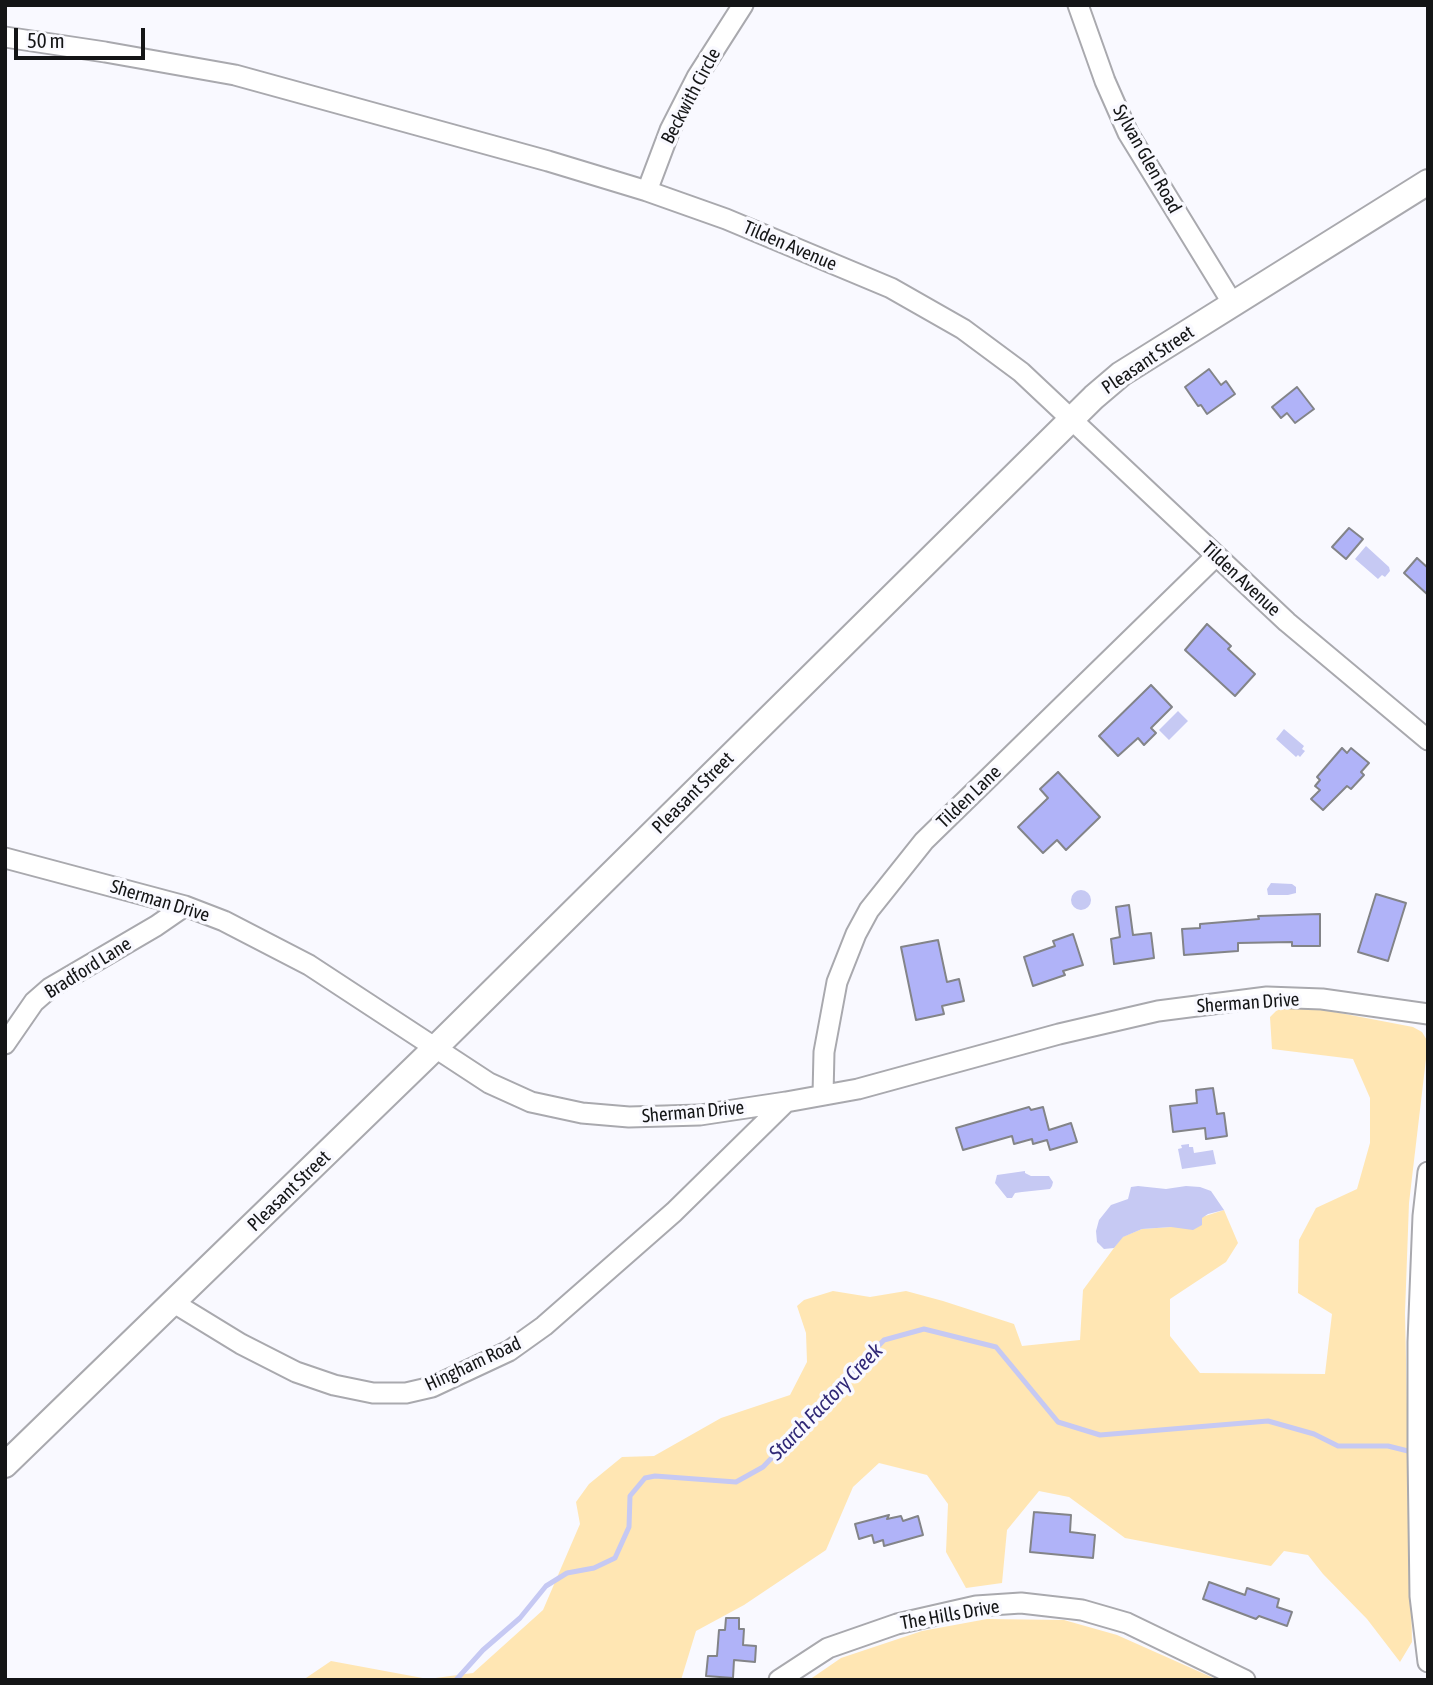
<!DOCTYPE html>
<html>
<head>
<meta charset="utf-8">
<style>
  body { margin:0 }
  #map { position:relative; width:1433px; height:1685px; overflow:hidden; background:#f9f9ff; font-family:"Asap Condensed",sans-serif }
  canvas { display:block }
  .frame { position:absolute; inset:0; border:7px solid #141516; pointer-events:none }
  .scale { position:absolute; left:14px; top:28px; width:131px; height:32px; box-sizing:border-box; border:4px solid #141516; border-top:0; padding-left:9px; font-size:21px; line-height:24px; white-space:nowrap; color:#141516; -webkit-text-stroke:5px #f9f9ff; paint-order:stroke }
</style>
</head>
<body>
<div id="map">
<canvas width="1433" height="1685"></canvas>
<div class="frame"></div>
<div class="scale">50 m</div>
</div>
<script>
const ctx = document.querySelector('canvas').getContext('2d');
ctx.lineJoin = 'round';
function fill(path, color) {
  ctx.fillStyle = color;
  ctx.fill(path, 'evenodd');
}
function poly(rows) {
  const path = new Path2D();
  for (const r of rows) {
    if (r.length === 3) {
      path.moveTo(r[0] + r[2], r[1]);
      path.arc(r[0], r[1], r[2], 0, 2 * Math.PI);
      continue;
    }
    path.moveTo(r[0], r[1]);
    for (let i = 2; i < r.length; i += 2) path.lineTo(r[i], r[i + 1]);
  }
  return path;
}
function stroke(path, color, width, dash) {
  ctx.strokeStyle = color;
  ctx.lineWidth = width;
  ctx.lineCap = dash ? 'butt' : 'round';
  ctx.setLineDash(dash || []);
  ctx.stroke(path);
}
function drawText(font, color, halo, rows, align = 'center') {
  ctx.font = font + ' "Asap Condensed",sans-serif';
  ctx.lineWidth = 7;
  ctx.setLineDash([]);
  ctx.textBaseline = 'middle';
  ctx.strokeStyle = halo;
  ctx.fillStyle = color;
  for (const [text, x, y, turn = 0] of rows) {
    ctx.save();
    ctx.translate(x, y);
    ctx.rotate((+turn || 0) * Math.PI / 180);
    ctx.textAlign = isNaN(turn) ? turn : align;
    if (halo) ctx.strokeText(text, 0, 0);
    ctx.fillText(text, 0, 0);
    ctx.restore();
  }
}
fill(poly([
  [1280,1007,1319,1009,1413,1027,1422,1032,1428,1042,1409,1203,1405,1313,1412,1642,1400,1662,1367,1619,1323,1574,1308,1555,1284,1551,1271,1566,1125,1538,1069,1497,1039,1491,1007,1530,1002,1583,966,1588,946,1552,948,1504,927,1475,879,1463,853,1487,826,1550,744,1605,696,1631,681,1680,303,1680,331,1661,428,1679,473,1673,543,1610,580,1524,576,1502,589,1484,622,1457,654,1456,721,1418,790,1395,807,1362,806,1333,797,1306,804,1300,833,1291,870,1297,906,1291,943,1301,1014,1324,1022,1346,1080,1340,1083,1290,1122,1237,1142,1229,1171,1227,1224,1210,1238,1243,1226,1262,1170,1299,1170,1336,1200,1373,1325,1374,1332,1314,1298,1293,1299,1240,1316,1208,1357,1189,1370,1143,1370,1098,1353,1059,1272,1049,1270,1017],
  [987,1619,1064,1620,1117,1635,1218,1680,809,1680,841,1658,922,1631]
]), '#ffe6b3');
fill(poly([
  [1366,546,1389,567,1390,571,1385,577,1382,575,1378,579,1355,559],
  [1178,711,1188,721,1169,740,1159,730],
  [1284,729,1304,746,1302,749,1305,751,1300,757,1298,755,1296,757,1276,739],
  [1271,883,1292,884,1296,887,1296,893,1288,895,1268,895,1267,889],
  [1081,900,10],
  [1189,1144,1189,1147,1193,1147,1194,1153,1213,1150,1216,1164,1182,1169,1178,1149,1182,1148,1181,1145],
  [1025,1171,1025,1173,1031,1176,1049,1176,1053,1182,1052,1186,1050,1189,1022,1192,1015,1193,1012,1198,1007,1198,995,1183,997,1175],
  [1138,1186,1166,1189,1186,1186,1200,1187,1211,1191,1224,1210,1208,1214,1202,1218,1202,1225,1193,1230,1171,1227,1142,1229,1123,1237,1114,1248,1104,1249,1097,1242,1096,1231,1099,1220,1111,1205,1128,1199,1131,1187]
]), '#c6c9f3');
stroke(poly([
  [456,1680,483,1650,520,1618,546,1586,567,1573,594,1568,615,1558,629,1527,630,1496,645,1478,655,1476,736,1482,763,1467,884,1340,924,1329,996,1347,1058,1422,1100,1435,1268,1421,1314,1434,1338,1446,1388,1446,1428,1456]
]), '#c6c9f3', 5);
const building = poly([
  [1209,369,1221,385,1226,381,1235,394,1207,414,1201,405,1198,406,1185,387,1209,369],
  [1297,387,1314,409,1295,423,1287,413,1281,418,1272,407,1297,387],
  [1349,528,1363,539,1346,559,1332,547,1349,528],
  [1417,558,1428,568,1428,595,1404,573,1417,558],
  [1207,624,1231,646,1228,649,1255,674,1235,696,1185,650,1207,624],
  [1151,685,1172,707,1151,728,1156,733,1144,745,1138,738,1118,756,1099,736,1151,685],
  [1342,748,1347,753,1351,748,1369,763,1361,772,1364,775,1351,789,1347,786,1323,810,1311,799,1320,790,1315,786,1320,780,1317,777,1342,748],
  [1058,772,1100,817,1066,850,1057,840,1043,853,1018,827,1048,798,1040,789,1058,772],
  [1376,894,1406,903,1388,961,1358,952,1376,894],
  [1129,905,1133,935,1151,933,1154,958,1114,964,1111,939,1120,937,1116,907,1129,905],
  [1320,914,1320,946,1292,946,1292,942,1238,943,1238,951,1184,955,1182,929,1200,928,1200,924,1259,919,1258,916,1320,914],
  [1073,934,1083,965,1063,971,1065,975,1033,986,1024,957,1055,946,1053,941,1073,934],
  [938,940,947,982,959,979,964,1001,942,1006,944,1014,916,1020,901,947,938,940],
  [1213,1088,1217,1114,1224,1113,1227,1136,1206,1139,1205,1128,1173,1132,1170,1106,1197,1103,1196,1090,1213,1088],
  [1029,1107,1031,1110,1043,1107,1049,1130,1071,1123,1077,1142,1050,1150,1047,1140,1033,1144,1032,1139,1014,1144,1012,1136,963,1150,956,1128,1029,1107],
  [1034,1512,1071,1515,1070,1532,1095,1535,1093,1558,1030,1552,1034,1512],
  [889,1515,887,1519,901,1516,903,1521,918,1516,923,1535,884,1546,883,1540,874,1543,872,1535,859,1539,855,1524,889,1515],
  [1209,1582,1245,1595,1247,1588,1279,1599,1277,1607,1292,1612,1287,1626,1259,1616,1256,1619,1203,1599,1209,1582],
  [726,1618,739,1618,739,1629,744,1629,743,1645,756,1646,755,1662,734,1660,733,1678,706,1676,708,1656,717,1656,719,1630,725,1630,726,1618]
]);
fill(building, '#b0b3f8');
stroke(building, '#838488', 2);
const minor = poly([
  [1078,5,1105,81,1128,133,1233,304],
  [5,37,105,52,235,75,548,161,647,191,726,219,891,288,963,329,1021,372,1287,622,1428,740],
  [647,191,670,130,697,77,743,5],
  [5,858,185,906,224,921,309,965,489,1083,531,1102,582,1113,629,1117,700,1115,786,1102,858,1089,1059,1034,1158,1011,1267,997,1322,999,1428,1014],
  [5,1044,34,1002,50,988,156,926,185,906],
  [823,1095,824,1052,837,982,856,934,869,910,924,841,1216,556],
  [1428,1172,1423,1216,1418,1342,1418,1453,1420,1596,1428,1662],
  [174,1303,241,1344,296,1372,334,1385,373,1393,406,1393,432,1387,509,1351,544,1326,674,1212,786,1102],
  [779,1680,828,1648,897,1624,976,1606,1021,1603,1082,1610,1127,1623,1245,1680]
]);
const tertiary = poly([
  [5,1465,434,1049,1094,397,1121,374,1428,182]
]);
stroke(minor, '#a9a9ae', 23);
stroke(tertiary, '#a9a9ae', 28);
stroke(minor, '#fff', 19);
stroke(tertiary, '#fff', 24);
drawText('19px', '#141516', '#f9f9ff', [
  ["Beckwith Circle",691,96,-62],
  ["Sylvan Glen Road",1147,159,61],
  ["Tilden Avenue",790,246,23],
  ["Pleasant Street",1148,360,-34],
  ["Tilden Avenue",1241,579,43],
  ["Pleasant Street",693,793,-45],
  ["Tilden Lane",969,797,-44],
  ["Sherman Drive",160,901,17],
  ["Bradford Lane",88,968,-32],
  ["Sherman Drive",1248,1003,-4],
  ["Sherman Drive",693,1112,-5],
  ["Pleasant Street",289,1191,-44],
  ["Hingham Road",473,1364,-25],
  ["The Hills Drive",950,1615,-10]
]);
drawText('italic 21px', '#302876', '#f9f9ff', [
  ["Starch Factory Creek",826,1402,-46]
]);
</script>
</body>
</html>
